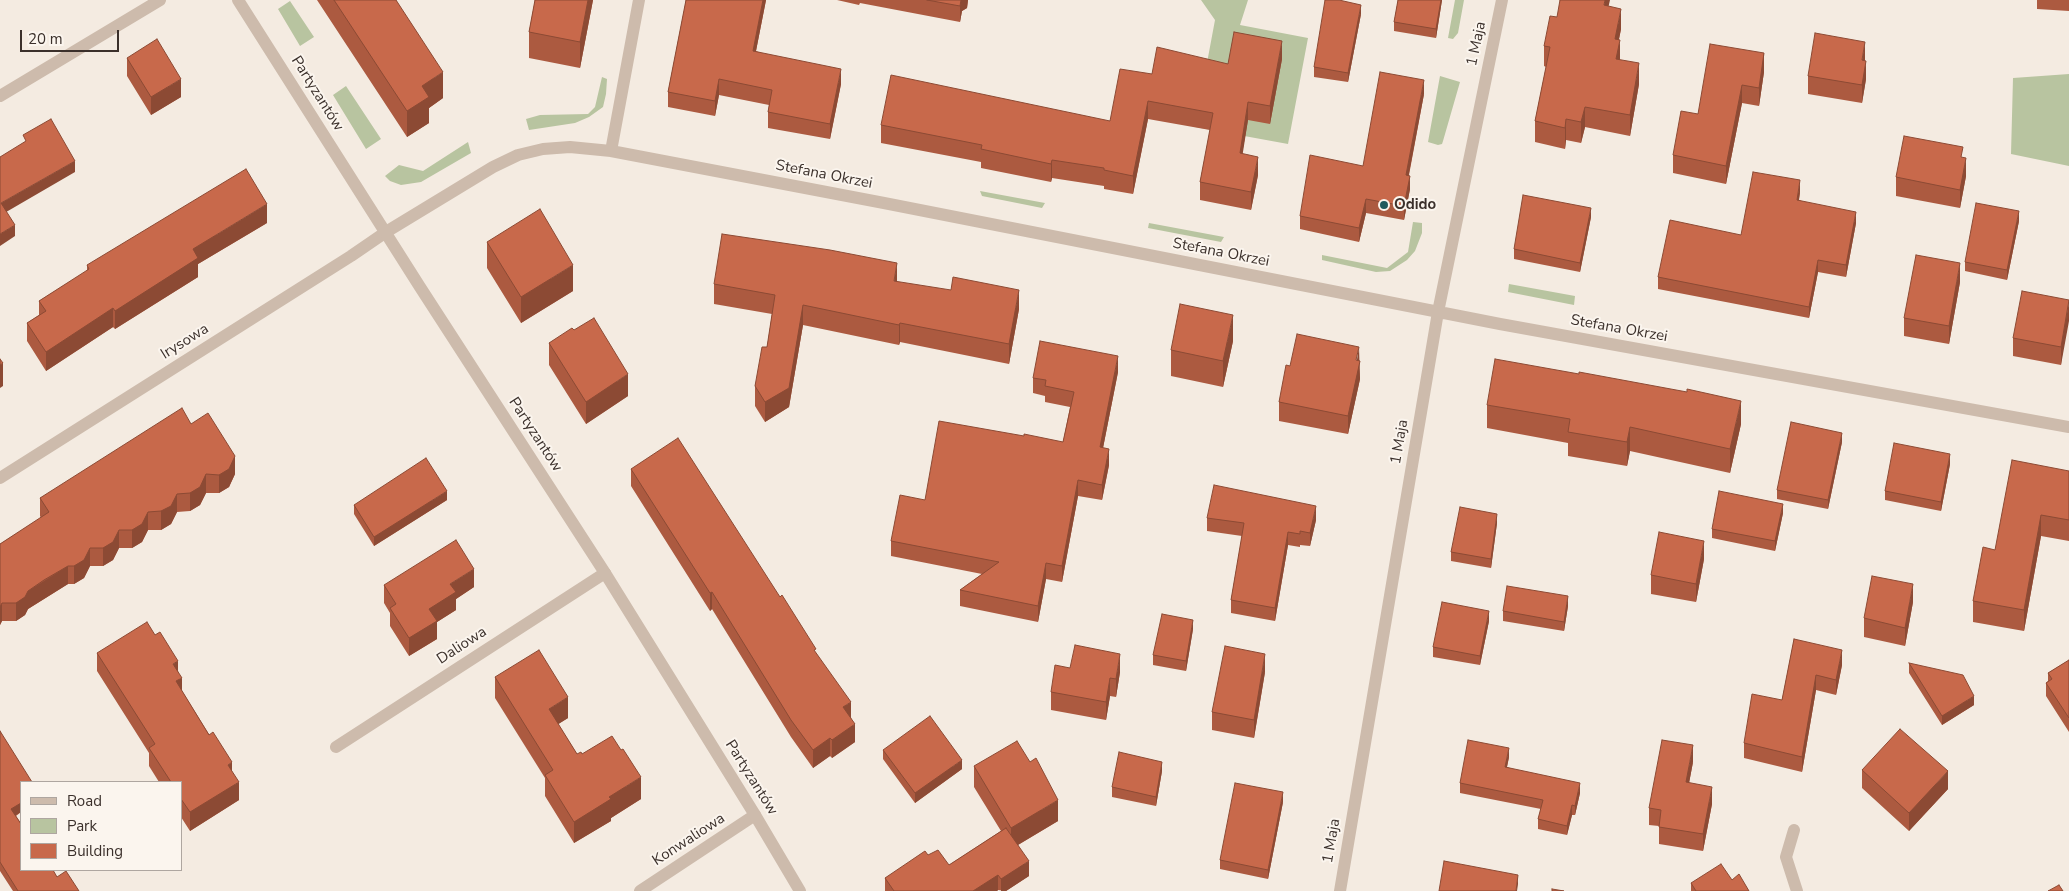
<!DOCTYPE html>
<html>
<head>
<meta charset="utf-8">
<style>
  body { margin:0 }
  #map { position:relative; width:2069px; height:891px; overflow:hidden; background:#f4ebe1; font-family:"Nunito Sans",sans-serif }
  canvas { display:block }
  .legend { position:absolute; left:20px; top:781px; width:162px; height:90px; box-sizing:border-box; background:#fbf5ee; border:1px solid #aea6a0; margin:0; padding:6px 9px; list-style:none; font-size:15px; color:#3b302b }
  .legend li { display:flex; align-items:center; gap:10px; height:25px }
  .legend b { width:25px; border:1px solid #aea6a0 }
  .scale { position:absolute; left:20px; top:30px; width:99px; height:22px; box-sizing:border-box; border:2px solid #3b302b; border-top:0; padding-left:6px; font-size:15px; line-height:18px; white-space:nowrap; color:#3b302b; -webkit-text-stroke:4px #fbf5ee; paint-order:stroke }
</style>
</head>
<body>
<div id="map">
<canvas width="2069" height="891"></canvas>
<ul class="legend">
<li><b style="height:6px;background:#cdbbac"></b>Road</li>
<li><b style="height:14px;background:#b8c4a0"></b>Park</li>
<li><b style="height:14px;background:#c8694b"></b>Building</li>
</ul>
<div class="scale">20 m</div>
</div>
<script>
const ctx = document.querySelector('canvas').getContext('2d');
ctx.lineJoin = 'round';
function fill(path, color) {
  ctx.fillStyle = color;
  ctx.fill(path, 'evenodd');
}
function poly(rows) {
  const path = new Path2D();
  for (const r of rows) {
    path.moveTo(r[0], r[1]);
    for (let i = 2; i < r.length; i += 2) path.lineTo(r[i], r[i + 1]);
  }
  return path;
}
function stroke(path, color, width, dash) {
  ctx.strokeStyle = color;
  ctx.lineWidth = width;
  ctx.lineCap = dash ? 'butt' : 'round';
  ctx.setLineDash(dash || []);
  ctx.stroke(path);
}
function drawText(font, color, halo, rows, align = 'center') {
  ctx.font = font + ' "Nunito Sans",sans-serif';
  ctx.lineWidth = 4;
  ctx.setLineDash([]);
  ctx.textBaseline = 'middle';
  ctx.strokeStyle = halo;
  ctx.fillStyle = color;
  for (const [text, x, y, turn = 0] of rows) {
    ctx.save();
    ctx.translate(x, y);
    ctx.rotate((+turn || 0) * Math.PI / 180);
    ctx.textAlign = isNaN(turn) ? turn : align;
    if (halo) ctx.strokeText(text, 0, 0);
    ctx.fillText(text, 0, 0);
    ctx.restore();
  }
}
fill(poly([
  [1201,0,1248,0,1240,25,1308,38,1288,144,1195,127,1215,20],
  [1455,0,1464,0,1458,33,1453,39,1448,38],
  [290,1,314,37,300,46,278,9],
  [2069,74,2069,166,2011,154,2013,78],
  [1440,76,1460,82,1443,141,1442,144,1438,145,1428,142],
  [602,77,607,79,606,94,603,107,589,117,575,123,529,130,526,119,540,115,588,114,595,107],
  [346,86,381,139,366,149,333,95],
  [468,142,471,153,421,182,401,185,390,181,385,176,399,165,423,171],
  [980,191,1045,203,1042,208,982,196],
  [1413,222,1422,223,1422,233,1415,251,1407,260,1390,271,1376,272,1322,260,1322,255,1387,268,1408,252],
  [1149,223,1224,237,1221,242,1148,228],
  [1509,284,1575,296,1574,305,1508,292]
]), '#b8c4a0');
stroke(poly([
  [0,96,160,0],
  [611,151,639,0],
  [0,478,351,256,386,232,493,167,518,155,543,149,570,147,611,151,884,203,1500,324,2069,427],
  [336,747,605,573],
  [1794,830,1786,857,1797,891],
  [640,891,755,815],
  [1340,891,1438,312,1502,0]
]), '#cdbbac', 12);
stroke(poly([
  [238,0,420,287,605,573,755,815,800,891]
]), '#cdbbac', 12);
fill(poly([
  [317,0,396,0,443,98,429,108,429,123,407,137],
  [535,0,593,0,580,68,529,58,529,32],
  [686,0,766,0,756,51,841,84,830,139,768,128,768,112,769,105,719,95,715,116,668,107,668,92],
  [837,0,968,0,967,8,962,11,960,22,860,3,859,5],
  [1398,0,1442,0,1436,38,1394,31,1394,22],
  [2037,0,2069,0,2069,11,2037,9],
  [1608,6,1621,29,1619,39,1620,60,1639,84,1630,136,1585,127,1581,143,1566,140,1565,149,1535,142,1535,121,1546,67,1544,66,1544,46,1557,17],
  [1361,14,1348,82,1314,77,1314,67],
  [1764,53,1764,72,1759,106,1742,103,1726,184,1673,173,1673,155,1698,114],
  [127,58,181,97,151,115,127,76],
  [1282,59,1270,124,1248,120,1242,154,1258,175,1251,210,1200,200,1200,182,1210,130,1148,119,1133,194,1104,189,1104,186,1052,178,1051,182,981,168,981,162,881,143,881,125,1110,121,1152,74,1228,64],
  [1865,61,1866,79,1862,103,1808,94,1808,76],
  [1424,94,1409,175,1410,189,1404,220,1366,213,1359,242,1300,229,1300,216,1363,166],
  [1963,158,1966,176,1960,208,1896,196,1896,177],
  [1800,192,1799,200,1856,223,1846,277,1818,272,1809,318,1658,289,1658,277,1741,235],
  [1591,217,1580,272,1514,259,1514,249],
  [2019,221,2007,280,1965,271,1965,262],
  [267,223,198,264,198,277,115,329,113,327,46,371,27,341,27,323,39,315,39,301,87,271,87,265],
  [487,242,573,291,521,323,487,268],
  [897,282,1019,309,1009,364,900,342,899,345,803,325,789,407,765,422,755,406,755,386,767,347,772,314,714,304,714,284],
  [1960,282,1949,344,1904,336,1904,318],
  [2069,300,2061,365,2013,356,2013,338],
  [574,330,628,396,586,424,549,365,549,343],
  [1233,341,1223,387,1171,376,1171,350],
  [1359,360,1360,379,1348,434,1279,421,1279,402,1290,366],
  [1118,372,1103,448,1109,465,1102,500,1078,496,1062,582,1046,579,1038,622,960,606,960,590,982,574,891,556,891,541,925,500,1063,442,1070,407,1045,402,1045,396,1033,393,1033,378],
  [1487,405,1741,424,1730,473,1630,451,1627,466,1568,456,1568,443,1487,428],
  [191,424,235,474,229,487,219,493,206,493,200,505,190,511,177,512,171,524,161,530,148,530,142,542,132,548,119,548,113,560,103,566,90,566,84,578,74,584,68,584,28,609,25,615,16,621,2,621,0,625,0,544,41,518,40,516,40,498],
  [1842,442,1828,509,1777,499,1777,490],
  [1950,464,1941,511,1885,500,1885,491],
  [631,469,816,653,851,717,855,742,832,758,830,756,813,768,791,737,712,609,710,611,631,486],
  [2069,471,2069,541,2041,536,2024,631,1973,622,1973,601,1995,550],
  [447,500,374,546,354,514,354,505],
  [1783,513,1775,551,1712,538,1712,529],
  [1207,518,1316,520,1310,546,1300,545,1300,547,1288,545,1275,621,1231,613,1231,600,1242,536,1207,531],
  [1497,523,1491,568,1451,561,1451,552],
  [1704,559,1696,602,1651,594,1651,575],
  [384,585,474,587,456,599,456,610,437,622,437,639,409,656,390,626,390,613,384,603],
  [1913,602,1905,646,1864,637,1864,618],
  [1568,606,1564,631,1503,621,1503,611],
  [1489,621,1480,665,1433,657,1433,647],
  [1193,629,1186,671,1153,665,1153,655],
  [1794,639,1842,665,1836,695,1816,690,1802,772,1744,758,1744,743,1782,700],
  [97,653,178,671,182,691,232,771,239,800,190,831,181,817,181,782,159,782,149,766,149,753,97,671],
  [2069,660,2069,732,2046,696,2046,683,2048,681,2048,673],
  [1909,663,1974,705,1942,725,1909,673],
  [1070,668,1120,672,1116,697,1110,696,1106,720,1051,710,1051,692],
  [1265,672,1254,738,1212,730,1212,712],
  [495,677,568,718,558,724,577,754,582,754,641,799,611,818,611,821,574,843,545,796,545,778,495,698],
  [0,731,21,782,21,812,16,816,57,877,79,891,13,891,0,871],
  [883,750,962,769,915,803,883,759],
  [1509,757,1507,767,1580,793,1575,815,1572,815,1567,835,1538,829,1538,819,1541,809,1460,793,1460,783],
  [1693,762,1689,783,1712,804,1703,851,1659,844,1659,826,1649,825,1649,808],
  [974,766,1058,821,1018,845,1029,876,1006,891,998,890,997,891,885,891,885,878,928,855,949,865,1001,831,974,787],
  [1862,770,1948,789,1909,831,1862,788],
  [1162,771,1156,806,1112,797,1112,787],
  [1283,802,1268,879,1220,869,1220,860],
  [1732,880,1749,891,1691,891,1691,883]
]), '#ac5a40');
fill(poly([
  [588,0,593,0,580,68,580,42],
  [763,0,766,0,753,66,753,51],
  [961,0,968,0,967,8,962,11,960,22,960,6],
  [1441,0,1442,0,1436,38,1436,29],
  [1605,0,1610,0,1604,26,1604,5],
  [1361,5,1361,14,1348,82,1348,73],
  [1621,9,1621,29,1615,59,1615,39],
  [1620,40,1620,60,1616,59],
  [1282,41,1282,59,1270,124,1270,106],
  [1865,42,1865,60,1862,78,1862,60],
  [1764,53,1764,72,1759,106,1759,88],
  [1866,61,1866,79,1862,103,1862,85],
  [1639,63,1639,84,1630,136,1630,115],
  [841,69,841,84,830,139,830,124],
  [443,72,443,98,429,108,429,123,407,137,407,111,422,86],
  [181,79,181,97,151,115,151,97],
  [719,79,719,95,715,116,715,101],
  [1424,80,1424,94,1406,189,1406,175],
  [1742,85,1742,103,1726,184,1726,166],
  [1148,101,1148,119,1133,194,1133,176],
  [1248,102,1248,120,1240,171,1240,153],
  [1585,107,1585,127,1581,143,1581,122],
  [1566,119,1566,140,1565,149,1565,128],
  [1258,157,1258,175,1251,210,1251,192],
  [1966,158,1966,176,1960,208,1960,190],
  [1052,160,1052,178,1051,182,1051,164],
  [75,161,75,172,1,215,1,203],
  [1410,176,1410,189,1404,220,1404,206],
  [1800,180,1800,192,1797,212,1797,200],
  [1366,199,1366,213,1359,242,1359,228],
  [267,204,267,223,198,264,198,277,115,329,115,311,193,249],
  [1591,208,1591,217,1580,272,1580,263],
  [2019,211,2019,221,2007,280,2007,270],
  [1856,212,1856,223,1846,277,1846,265],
  [15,225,15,236,0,246,0,234],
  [1818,260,1818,272,1809,318,1809,307],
  [897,263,897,283,894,281],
  [1960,263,1960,282,1949,344,1949,326],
  [573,265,573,291,521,323,521,297],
  [1019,290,1019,309,1009,364,1009,344],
  [2069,302,2069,321,2061,365,2061,347],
  [803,305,803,325,789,407,765,422,765,402],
  [113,308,113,327,46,371,46,352],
  [1233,315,1233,341,1223,387,1223,361],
  [900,323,900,342,899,345,899,325],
  [1359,347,1360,379,1348,434,1348,416],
  [1118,356,1118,372,1100,463,1100,447],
  [3,363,3,386,0,388,0,365],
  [628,374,628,396,586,424,586,402],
  [1741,401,1741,424,1730,473,1730,449],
  [1630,427,1630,451,1627,466,1627,442],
  [1842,433,1842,442,1828,509,1828,500],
  [1109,449,1109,465,1102,500,1102,485],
  [1950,454,1950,464,1941,511,1941,502],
  [235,456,235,474,229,487,219,493,219,475],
  [206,474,206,493,200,505,190,511,190,493],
  [1078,480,1078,496,1062,582,1062,566],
  [447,491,447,500,374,546,374,537],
  [177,494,177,512,171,524,161,530,161,511],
  [1783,504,1783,513,1775,551,1775,541],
  [1316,506,1316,520,1310,546,1310,533],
  [148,512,148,530,142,542,132,548,132,530],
  [1497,514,1497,523,1491,568,1491,559],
  [2041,515,2041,536,2024,631,2024,610],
  [119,530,119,548,113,560,103,566,103,548],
  [1288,532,1288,545,1275,621,1275,608],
  [1704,541,1704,559,1696,602,1696,584],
  [90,548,90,566,84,578,74,584,74,566],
  [1046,563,1046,579,1038,622,1038,606],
  [68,566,68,584,28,609,25,615,16,621,16,603,28,591],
  [474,569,474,587,456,599,456,610,437,622,437,639,409,656,409,638,429,609,450,584],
  [1913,584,1913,602,1905,646,1905,628],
  [712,592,712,609,710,611,710,593],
  [1568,596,1568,606,1564,631,1564,622],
  [2,603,2,621,0,625,0,607],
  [1489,611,1489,621,1480,665,1480,656],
  [1193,620,1193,629,1186,671,1186,661],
  [1842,650,1842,665,1836,695,1836,680],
  [1120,654,1120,672,1116,697,1116,679],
  [1265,654,1265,672,1254,738,1254,720],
  [178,661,178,680,173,664],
  [1816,675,1816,690,1802,772,1802,757],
  [182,678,182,696,176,681],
  [1110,678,1110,696,1106,720,1106,702],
  [1974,696,1974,705,1942,725,1942,716],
  [568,697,568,718,549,730,549,709],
  [851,702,851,719,843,707],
  [855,724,855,742,832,758,832,740],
  [830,738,830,756,813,768,813,750],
  [1693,745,1693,762,1686,799,1686,782],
  [1509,748,1509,757,1505,776,1505,767],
  [962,760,962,769,915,803,915,793],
  [232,762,232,780,228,765],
  [1162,762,1162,771,1156,806,1156,797],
  [1948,771,1948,789,1909,831,1909,813],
  [641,777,641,799,611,818,611,821,574,843,574,822,609,797],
  [239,782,239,800,190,831,190,812],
  [1580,783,1580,793,1575,815,1575,806],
  [1712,787,1712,804,1703,851,1703,834],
  [1283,792,1283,802,1268,879,1268,870],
  [1058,800,1058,821,1011,849,1011,828],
  [21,803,21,812,11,818,11,809],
  [1572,805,1572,815,1567,835,1567,826],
  [1029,861,1029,876,1006,891,1001,891,1001,879],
  [998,875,998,890,997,891,973,891],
  [1518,875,1518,884,1517,891,1516,891]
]), '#8c4a34');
const building = poly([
  [334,0,396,0,443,72,422,86,429,97,407,111,334,0],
  [535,0,588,0,580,42,529,32,535,0],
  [686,0,763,0,753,51,841,69,830,124,768,112,772,90,719,79,715,101,668,92,686,0],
  [927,0,961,0,960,6,927,0],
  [1325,0,1339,0,1361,5,1348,73,1314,67,1325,0],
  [1398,0,1441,0,1436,29,1394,22,1398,0],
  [1560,0,1605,0,1604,5,1621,9,1615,39,1620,40,1616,59,1639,63,1630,115,1585,107,1581,122,1566,119,1565,128,1535,121,1550,47,1544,46,1550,16,1557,17,1560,0],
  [1234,32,1282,41,1270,106,1248,102,1240,153,1258,157,1251,192,1200,182,1213,113,1148,101,1133,176,1104,170,1104,168,1052,160,1051,164,981,149,982,145,881,125,891,75,1110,121,1120,69,1152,74,1157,47,1228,64,1234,32],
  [1815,33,1865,42,1862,60,1866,61,1862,85,1808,76,1815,33],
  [157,39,181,79,151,97,127,58,157,39],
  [1710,44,1764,53,1759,88,1742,85,1726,166,1673,155,1681,111,1698,114,1710,44],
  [1380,72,1424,80,1406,175,1410,176,1404,206,1366,199,1359,228,1300,216,1310,155,1363,166,1380,72],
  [51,119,75,161,1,203,15,225,0,234,0,157,26,141,23,135,51,119],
  [1904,136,1963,147,1961,157,1966,158,1960,190,1896,177,1904,136],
  [246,169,267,204,193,249,198,258,115,311,113,308,46,352,27,323,46,311,39,301,89,269,87,265,246,169],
  [1753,172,1800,180,1797,200,1856,212,1846,265,1818,260,1809,307,1658,277,1670,220,1741,235,1753,172],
  [1523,195,1591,208,1580,263,1514,249,1523,195],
  [1976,203,2019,211,2007,270,1965,262,1976,203],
  [540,209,573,265,521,297,487,242,540,209],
  [722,234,830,250,897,263,894,281,951,290,953,277,1019,290,1009,344,900,323,899,325,803,305,789,388,765,402,755,386,762,347,767,347,775,295,714,284,722,234],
  [1916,255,1960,263,1949,326,1904,318,1916,255],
  [2022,291,2069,300,2061,347,2013,338,2022,291],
  [1180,304,1233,315,1223,361,1171,350,1180,304],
  [594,318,628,374,586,402,549,343,572,328,574,330,594,318],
  [1297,334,1359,347,1356,360,1360,361,1348,416,1279,402,1286,365,1290,366,1297,334],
  [1040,341,1118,356,1100,447,1109,449,1102,485,1078,480,1062,566,1046,563,1038,606,960,590,999,562,891,541,900,495,925,500,939,421,1024,436,1024,434,1063,442,1074,392,1045,386,1046,380,1033,378,1040,341],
  [0,359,3,363,0,365,0,359],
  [1495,359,1579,374,1579,372,1687,392,1687,389,1741,401,1730,449,1630,427,1627,442,1568,432,1570,419,1487,405,1495,359],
  [182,408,191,424,208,413,235,456,229,469,219,475,206,474,200,487,190,493,177,494,171,506,161,511,148,512,142,524,132,530,119,530,113,542,103,548,90,548,84,560,74,566,68,566,44,580,28,591,25,597,16,603,2,603,0,607,0,544,49,512,40,498,182,408],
  [1791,422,1842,433,1828,500,1777,490,1791,422],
  [678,438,780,597,782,595,816,649,814,650,851,702,843,707,855,724,832,740,830,738,813,750,791,720,712,592,710,593,631,469,678,438],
  [1894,443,1950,454,1941,502,1885,491,1894,443],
  [426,458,447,491,374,537,354,505,426,458],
  [2012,460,2069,471,2069,520,2041,515,2024,610,1973,601,1983,547,1995,550,2012,460],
  [1214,485,1316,506,1310,533,1300,531,1300,534,1288,532,1275,608,1231,600,1244,523,1207,518,1214,485],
  [1719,491,1783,504,1775,541,1712,529,1719,491],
  [1460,507,1497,514,1491,559,1451,552,1460,507],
  [1659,532,1704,541,1696,584,1651,575,1659,532],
  [456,540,474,569,450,584,456,592,429,609,437,621,409,638,390,608,396,604,384,585,456,540],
  [1872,576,1913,584,1905,628,1864,618,1872,576],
  [1507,586,1568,596,1564,622,1503,611,1507,586],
  [1442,602,1489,611,1480,656,1433,647,1442,602],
  [1162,614,1193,620,1186,661,1153,655,1162,614],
  [147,622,155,635,160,632,178,661,173,664,182,678,176,681,209,735,213,732,232,762,228,765,239,782,190,812,181,799,181,782,171,782,149,748,155,744,97,653,147,622],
  [1794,639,1842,650,1836,680,1816,675,1802,757,1744,743,1752,694,1782,700,1794,639],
  [1075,645,1120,654,1116,679,1110,678,1106,702,1051,692,1055,665,1070,668,1075,645],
  [1225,646,1265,654,1254,720,1212,712,1225,646],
  [539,650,568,697,549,709,577,754,581,752,582,754,612,736,621,750,623,749,641,777,609,797,611,799,574,822,545,775,553,770,495,677,539,650],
  [2069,660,2069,718,2046,683,2052,679,2048,673,2069,660],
  [1909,663,1963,675,1974,696,1942,716,1909,663],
  [930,716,962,760,915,793,883,750,930,716],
  [1900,729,1948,771,1909,813,1862,770,1900,729],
  [0,731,32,782,21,782,21,803,11,809,21,824,21,870,53,870,57,877,66,871,79,891,18,891,0,862,0,731],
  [1468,740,1509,748,1505,767,1580,783,1575,806,1572,805,1567,826,1538,819,1543,800,1460,783,1468,740],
  [1662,740,1693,745,1686,782,1712,787,1703,834,1659,827,1661,810,1649,808,1662,740],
  [1017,741,1030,762,1036,758,1058,800,1011,828,974,766,1017,741],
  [1119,752,1162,762,1156,797,1112,787,1119,752],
  [1235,783,1283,792,1268,870,1220,860,1235,783],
  [1006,828,1029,861,1001,879,998,875,973,891,894,891,885,878,925,851,928,855,938,850,949,865,1006,828],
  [1444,861,1518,875,1516,891,1439,891,1444,861],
  [1721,864,1732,880,1739,874,1749,891,1696,891,1691,883,1721,864],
  [2059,885,2063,891,2048,891,2059,885],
  [1552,889,1564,891,1552,891,1552,889]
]);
fill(building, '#c8694b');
stroke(building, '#8c4a34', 1);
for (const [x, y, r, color] of [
  [1384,205,5,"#1f5a5e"]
]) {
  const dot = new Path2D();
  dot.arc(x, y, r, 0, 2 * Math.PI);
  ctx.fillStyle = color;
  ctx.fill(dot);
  stroke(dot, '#fbf5ee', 2);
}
drawText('15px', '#3b302b', '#fbf5ee', [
  ["1 Maja",1477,44,-78],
  ["Partyzantów",317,94,58],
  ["Stefana Okrzei",824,175,11],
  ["Stefana Okrzei",1221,253,11],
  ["Stefana Okrzei",1619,329,10],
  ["Irysowa",185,342,-32],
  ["Partyzantów",535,435,57],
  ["1 Maja",1400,442,-80],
  ["Daliowa",462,646,-33],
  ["Partyzantów",751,778,58],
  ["Konwaliowa",689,840,-33],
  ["1 Maja",1332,841,-80]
]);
drawText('bold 15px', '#3b302b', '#fbf5ee', [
  ["Odido",1394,205]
], 'left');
</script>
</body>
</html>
